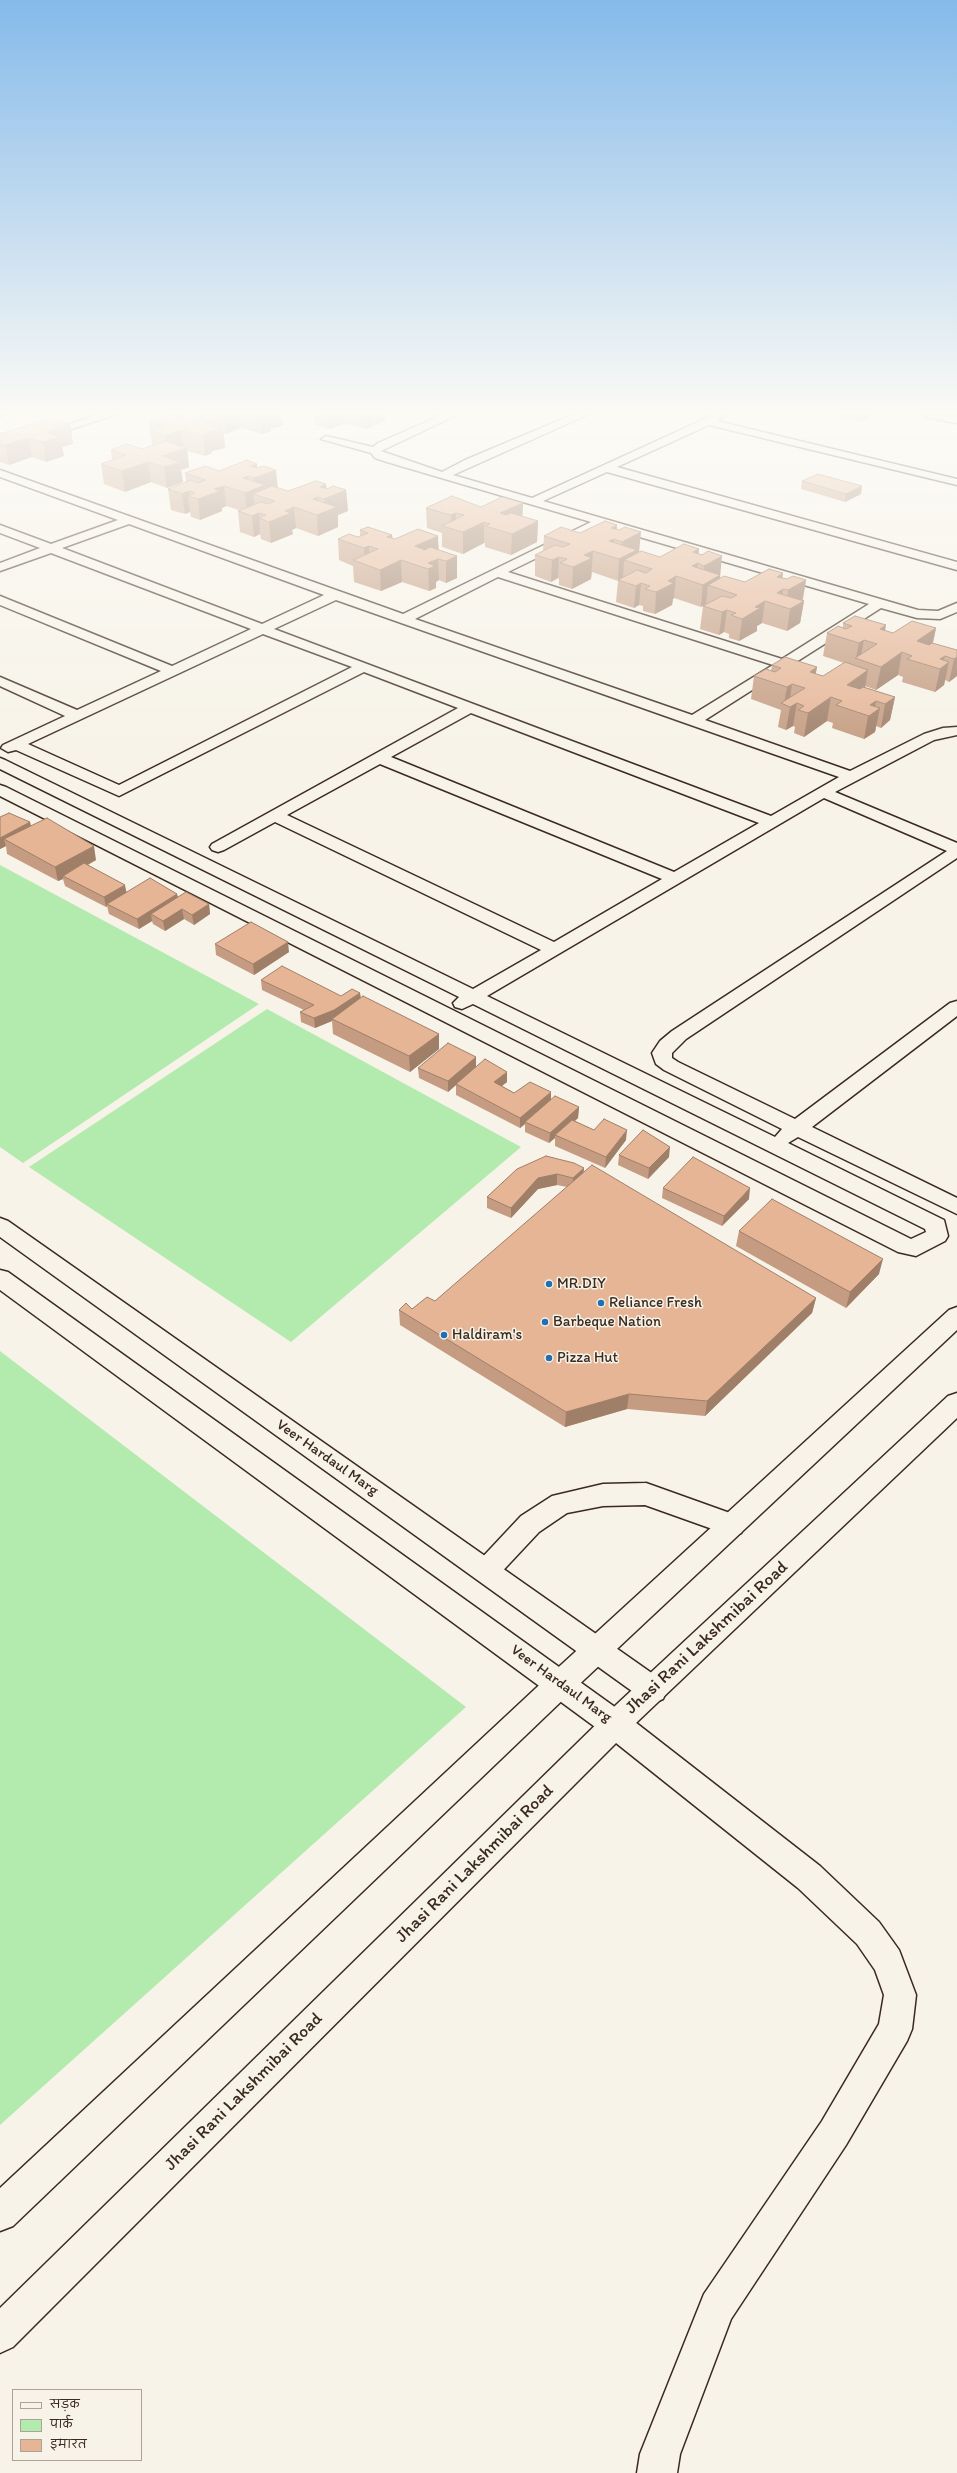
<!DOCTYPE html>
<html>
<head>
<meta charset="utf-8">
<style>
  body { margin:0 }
  #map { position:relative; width:957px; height:2473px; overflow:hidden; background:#f7f3e8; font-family:Itim,"Playpen Sans Deva",sans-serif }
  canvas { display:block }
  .legend { position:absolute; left:12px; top:2389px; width:130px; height:72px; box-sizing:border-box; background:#f7f3e8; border:1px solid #aca397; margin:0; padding:5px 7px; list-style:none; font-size:12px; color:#3b2a1e }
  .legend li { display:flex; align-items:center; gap:8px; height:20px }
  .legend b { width:20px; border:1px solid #aca397 }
</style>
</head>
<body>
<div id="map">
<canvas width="957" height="2473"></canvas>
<ul class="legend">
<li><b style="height:5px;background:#f7f3e8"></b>सड़क</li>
<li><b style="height:11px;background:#b3eaad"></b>पार्क</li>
<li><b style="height:11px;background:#e5b596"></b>इमारत</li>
</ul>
</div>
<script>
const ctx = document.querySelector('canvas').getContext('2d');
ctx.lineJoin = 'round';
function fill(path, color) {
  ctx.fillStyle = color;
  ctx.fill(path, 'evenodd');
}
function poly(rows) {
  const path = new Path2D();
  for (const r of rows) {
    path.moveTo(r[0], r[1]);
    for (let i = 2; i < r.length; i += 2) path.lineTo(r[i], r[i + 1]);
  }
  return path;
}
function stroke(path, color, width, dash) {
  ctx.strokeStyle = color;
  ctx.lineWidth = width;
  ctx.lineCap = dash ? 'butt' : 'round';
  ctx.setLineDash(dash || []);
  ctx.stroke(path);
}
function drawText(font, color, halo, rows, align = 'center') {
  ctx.font = font + ' Itim,sans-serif';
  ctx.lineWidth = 3;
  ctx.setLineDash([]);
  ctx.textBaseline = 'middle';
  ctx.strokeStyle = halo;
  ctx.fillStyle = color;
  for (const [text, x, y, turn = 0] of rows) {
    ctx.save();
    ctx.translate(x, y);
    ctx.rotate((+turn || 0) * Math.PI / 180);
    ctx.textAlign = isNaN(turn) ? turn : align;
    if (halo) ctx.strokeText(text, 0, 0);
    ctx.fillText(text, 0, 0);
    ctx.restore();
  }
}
fill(poly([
  [0,865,259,1004,23,1163,0,1147],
  [267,1009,521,1147,291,1342,29,1167],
  [0,1351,466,1707,0,2125]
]), '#b3eaad');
const minor = poly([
  [97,415,114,415,0,453,0,447,97,415],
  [442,415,457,415,381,451,442,472,465,460,572,415,587,415,453,475,532,498,713,415,727,415,717,421,957,479,957,485,709,425,617,467,957,562,957,570,607,472,543,501,918,610,938,611,957,603,957,612,940,619,917,618,881,608,705,720,850,771,924,734,943,728,957,727,957,735,934,740,835,792,957,843,957,858,686,1039,672,1053,672,1058,678,1062,795,1119,950,1003,957,1001,957,1016,812,1127,957,1198,957,1214,798,1137,788,1143,944,1220,948,1236,945,1241,916,1256,898,1252,0,796,0,785,6,787,911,1239,926,1232,925,1229,473,1004,462,1009,455,1007,453,1003,459,997,0,769,0,758,5,760,473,989,541,950,275,822,224,850,218,852,212,850,210,847,212,844,458,708,364,672,119,796,16,750,8,752,1,748,3,745,65,716,0,686,0,677,77,710,161,671,0,605,0,596,172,666,251,629,51,553,0,571,0,563,40,548,0,533,0,525,51,544,118,520,0,477,0,470,403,614,591,522,387,462,375,458,371,453,321,439,326,436,373,447,378,443,442,415],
  [129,524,324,595,262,624,62,548,129,524],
  [602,526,869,604,782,659,508,572,602,526],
  [498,577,773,665,692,715,415,619,498,577],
  [336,600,688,724,839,777,771,816,274,629,336,600],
  [263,634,352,667,119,785,28,744,263,634],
  [471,713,759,823,674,872,391,757,471,713],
  [380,764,662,879,554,942,287,815,380,764],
  [824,798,947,851,672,1031,660,1041,652,1053,656,1064,664,1070,782,1129,775,1137,487,996,824,798],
  [924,415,957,417,957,423,929,418,924,415],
  [646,1483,741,1517,745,1525,741,1533,732,1536,645,1505,603,1506,567,1513,539,1532,495,1579,486,1583,477,1579,473,1571,477,1563,521,1516,552,1496,603,1484,646,1483],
  [616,1711,626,1715,820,1866,879,1922,899,1950,916,1995,912,2029,907,2041,846,2145,731,2319,680,2454,677,2473,637,2473,640,2454,704,2294,822,2121,879,2024,884,1995,875,1970,857,1944,798,1888,606,1735,601,1725,606,1715,616,1711]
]);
const tertiary = poly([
  [0,1218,8,1221,663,1681,667,1690,663,1699,653,1703,643,1699,0,1237,0,1218],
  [0,1270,8,1272,626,1715,631,1725,626,1735,616,1739,606,1735,0,1290,0,1270]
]);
const secondary = poly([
  [957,1307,957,1330,570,1693,13,2226,0,2231,0,2188,550,1675,949,1310,957,1307],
  [957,1393,957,1418,637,1722,13,2347,0,2353,0,2308,617,1704,948,1396,957,1393]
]);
stroke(minor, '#3b2a1e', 3);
stroke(tertiary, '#3b2a1e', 3);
stroke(secondary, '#3b2a1e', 3);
fill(minor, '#f7f3e8');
fill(tertiary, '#f7f3e8');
fill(secondary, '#f7f3e8');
fill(poly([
  [166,415,185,415,185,420,187,420,200,415,282,415,283,426,271,428,271,431,262,434,241,428,226,434,224,433,225,448,212,451,212,453,205,456,187,451,189,467,181,470,183,482,167,488,151,482,125,492,104,484,101,464,112,460,111,450,142,449,152,446,149,422],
  [314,415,385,415,385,421,377,425,374,424,374,426,366,429,344,423,330,429,315,425],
  [832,415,872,415,872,416,862,422],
  [70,424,73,444,62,447,64,456,46,462,32,457,9,465,0,462,0,434],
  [257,468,276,470,277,488,288,491,326,484,327,489,346,490,348,511,338,515,338,527,318,536,296,528,292,530,293,534,271,543,261,539,260,534,254,537,240,532,238,511,239,510,226,506,222,508,222,511,200,520,191,517,190,512,185,514,171,510,168,489,186,482,185,473],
  [802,481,861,494,845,502,801,489],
  [523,503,522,517,538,521,537,542,511,555,485,547,485,543,484,543,463,554,442,547,442,533,427,528,426,508,481,507],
  [360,530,392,535,393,539,439,550,457,578,446,583,439,580,436,582,436,588,429,591,402,582,381,591,354,582,353,566,339,560,338,539,358,537,360,536],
  [617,530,639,552,660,557,699,549,698,554,720,575,720,578,745,582,782,578,787,579,806,580,803,600,804,601,800,623,787,631,762,623,757,626,757,631,739,641,729,638,729,634,724,632,719,635,700,629,703,606,705,605,706,604,701,607,674,598,673,599,672,605,655,614,643,611,643,606,639,605,634,608,616,602,618,581,592,572,591,579,572,589,559,585,559,579,558,578,551,582,535,576,535,555,543,551,544,536,580,533],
  [843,623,885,631,893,633,936,628,933,643,957,650,957,676,949,682,945,680,944,685,935,692,902,682,903,677,898,675,876,690,865,686,865,687,895,697,890,720,881,728,876,726,875,732,864,739,832,728,833,723,827,721,804,737,794,733,795,727,793,726,786,730,778,727,781,710,751,699,754,676,771,671,772,665,817,667,815,674,823,676,844,663,823,656,827,633,843,628],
  [0,817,30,822,31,826,96,860,88,865,126,892,177,894,178,897,209,904,210,914,194,925,184,919,165,931,153,924,152,921,139,929,109,914,107,906,106,907,65,886,63,879,58,881,7,854,6,846,0,849],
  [215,944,289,952,254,975,216,955],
  [261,980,341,996,360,993,361,998,439,1034,439,1049,410,1072,333,1034,332,1021,315,1028,301,1022,300,1012,304,1010,262,990],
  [476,1057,476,1067,507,1082,502,1086,514,1093,551,1099,579,1107,578,1118,575,1121,594,1130,626,1140,605,1168,555,1146,555,1138,549,1143,525,1132,525,1124,520,1128,456,1095,456,1085,448,1092,419,1078,418,1068],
  [619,1155,669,1157,648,1179,618,1165],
  [584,1168,583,1173,816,1298,812,1313,705,1416,627,1409,565,1427,400,1325,399,1310,412,1309,435,1301,567,1187,557,1185,538,1189,511,1218,487,1208,487,1197,517,1169],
  [663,1188,749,1199,722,1226,662,1198],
  [739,1231,879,1274,846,1308,736,1246]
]), '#c59c81');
fill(poly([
  [0,415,8,415,0,418],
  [183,415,185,415,187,432,181,430,184,449,187,448,189,467,181,470,183,482,167,488,162,456,168,454,165,436,178,417],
  [224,415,240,415,241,428,226,434],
  [261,415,282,415,283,426,271,428,271,431,262,434],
  [329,415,344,415,344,423,330,429],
  [366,415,373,415,374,426,366,429],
  [377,415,385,415,385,421,377,425],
  [863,415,872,415,872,416,862,422],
  [221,417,222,429,223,429,225,448,212,451,212,453,205,456,203,436,203,423],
  [70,424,73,444,62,447,64,456,46,462,43,442,46,432],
  [28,438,32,457,9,465,5,445],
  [148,462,151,482,125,492,122,471],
  [257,464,258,476,276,470,278,490,253,494,255,510,247,513,243,478,248,476,249,491,255,489,254,478,250,466],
  [326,484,327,498,346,490,348,511,338,515,338,527,318,536,317,515,313,499,317,497,318,514,325,512,324,499,320,487],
  [224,486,226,506,222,508,222,511,200,520,198,499,214,489],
  [862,486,861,494,845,502,846,494],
  [189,491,189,496,188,496,190,512,185,514,182,494],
  [523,503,522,523,500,513],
  [294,507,296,528,292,530,293,534,271,543,269,522,285,511],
  [259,513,260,534,254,537,252,516],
  [456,513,456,530,452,529,451,515],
  [538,521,537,542,511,555,512,534],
  [484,522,484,543,463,554,463,532],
  [617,525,616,540,614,539,613,557,608,556,611,528],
  [641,532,639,553,624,560,623,578,618,580,619,559,621,559,622,542],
  [392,535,393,556,387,537],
  [438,536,439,557,415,546],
  [369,546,370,566,365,564,364,548],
  [699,549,696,582,692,573,693,552],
  [593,551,591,579,572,589,573,567,584,555],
  [457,556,457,578,446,583,446,561],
  [722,556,719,589,708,585,706,604,701,607,704,566],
  [559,557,558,578,551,582,552,560],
  [438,559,439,580,436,582,436,588,429,591,428,563],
  [401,560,402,582,381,591,380,570],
  [783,573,781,590,783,589,781,606,775,604,777,577],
  [676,576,674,598,673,599,672,605,655,614,656,592,668,581],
  [806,580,802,601,804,601,800,623,787,631,790,609,786,607,788,590],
  [641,583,639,605,634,608,636,586],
  [765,601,762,623,757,626,757,631,739,641,742,619,755,607],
  [727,610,724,632,719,635,722,612],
  [886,625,882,648,880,629],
  [936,628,931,651,917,641],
  [864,640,860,660,856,658,859,643],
  [902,652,898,675,876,690,881,667],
  [945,656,942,667,949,662,944,685,935,692,940,669,940,659],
  [957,657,957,676,949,682,954,659],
  [817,667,813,690,810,672],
  [868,670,864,694,847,685],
  [792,684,789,706,784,704,787,687],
  [831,697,827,721,804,737,808,713],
  [895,697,890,720,881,728,885,704],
  [876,701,874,712,880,708,875,732,864,739,870,705],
  [797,703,793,726,786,730,790,707],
  [30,822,32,832,4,839,6,846,0,849,0,838],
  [94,846,96,860,65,877,63,876,63,879,58,881,55,867],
  [125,885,127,895,107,904,107,906,106,907,104,897],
  [177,894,179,904,151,914,152,921,139,929,137,919],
  [209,904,210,914,194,925,192,915],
  [182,909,184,919,165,931,163,921],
  [288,942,289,952,254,975,253,964],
  [360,993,361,1004,332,1019,332,1021,315,1028,314,1018],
  [439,1034,439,1049,410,1072,409,1056],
  [476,1057,476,1067,456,1084,456,1085,448,1092,448,1081],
  [507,1072,507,1082,494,1092,494,1082],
  [551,1092,551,1102,525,1122,525,1124,520,1128,520,1118],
  [579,1107,578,1118,557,1136,555,1135,555,1138,549,1143,550,1133],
  [627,1130,626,1140,605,1168,606,1157],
  [670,1147,669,1157,648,1179,649,1168],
  [584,1168,583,1179,572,1189,573,1178],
  [557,1174,557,1185,538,1189,511,1218,511,1208,538,1178],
  [750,1188,749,1199,722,1226,724,1216],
  [883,1259,879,1274,846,1308,850,1292],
  [816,1298,812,1313,705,1416,707,1401],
  [629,1394,627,1409,565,1427,566,1412]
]), '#a07f69');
const building = poly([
  [166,415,183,415,178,417,187,420,200,415,215,415,221,417,203,423,223,429,205,432,210,434,203,436,181,430,165,436,150,432,165,426,149,422,166,415],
  [51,418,70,424,46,432,60,437,43,442,28,438,5,445,0,444,0,434,51,418],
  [166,441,187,448,162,456,180,462,164,467,148,462,122,471,101,464,126,455,111,450,127,444,142,449,166,441],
  [247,460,257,464,250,466,257,468,263,466,276,470,254,478,248,476,243,478,265,485,245,493,224,486,214,489,220,491,198,499,188,496,195,493,189,491,182,494,168,489,191,480,198,483,206,480,185,473,205,466,219,471,247,460],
  [818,474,862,486,846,494,802,481,818,474],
  [316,481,326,484,320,487,327,489,333,486,346,490,324,499,317,497,313,499,337,507,317,515,294,507,285,511,291,513,269,522,259,518,266,515,259,513,252,516,238,511,261,502,268,504,275,501,253,494,272,486,288,491,316,481],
  [452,496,481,507,502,497,523,503,500,513,506,515,511,513,538,521,512,534,485,526,490,524,484,522,463,532,442,526,464,515,456,513,451,515,426,508,452,496],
  [605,521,617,525,611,528,619,530,625,527,641,532,622,542,614,539,609,541,637,550,619,559,593,551,584,555,592,558,573,567,560,563,567,559,559,557,552,560,535,555,555,545,563,547,570,544,544,536,561,527,580,533,605,521],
  [368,527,392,535,387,537,395,539,418,529,438,536,415,546,425,550,430,547,457,556,446,561,438,559,428,563,435,566,428,569,401,560,380,570,353,560,378,549,369,546,364,548,338,539,349,534,358,537,368,533,360,530,368,527],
  [684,544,699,549,693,552,702,555,708,551,722,556,704,566,698,563,692,566,720,575,703,585,676,576,668,581,674,583,656,592,645,589,650,586,641,583,636,586,618,580,637,570,646,573,652,569,624,560,641,551,660,557,684,544],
  [769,569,783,573,777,577,787,579,793,576,806,580,788,590,783,589,777,593,804,601,790,609,765,601,755,607,760,608,742,619,731,615,736,613,727,610,722,612,703,606,722,596,731,598,737,595,708,585,724,576,745,582,769,569],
  [855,616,886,625,880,629,893,633,912,621,936,628,917,641,929,645,932,643,957,650,957,657,954,659,945,656,940,659,949,662,940,669,907,659,912,656,902,652,881,667,855,658,877,644,864,640,859,643,827,633,838,626,846,629,852,626,843,623,855,616],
  [785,657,817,667,810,672,823,676,845,662,868,670,847,685,860,689,863,687,895,697,885,704,876,701,870,705,880,708,869,716,836,705,842,701,831,697,808,713,798,710,804,706,797,703,790,707,781,703,805,688,792,684,787,687,754,676,766,669,775,672,781,668,772,665,785,657],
  [9,813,30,822,0,838,0,817,9,813],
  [47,818,94,846,55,867,4,839,47,818],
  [84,863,125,885,104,897,63,876,84,863],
  [150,878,177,894,137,919,107,904,150,878],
  [186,892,209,904,192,915,182,909,163,921,151,914,186,892],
  [251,922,288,942,253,964,215,944,251,922],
  [282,966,341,996,352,989,360,993,334,1010,314,1018,300,1012,314,1005,261,980,282,966],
  [363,996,439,1034,409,1056,332,1019,363,996],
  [448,1043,476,1057,448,1081,418,1068,448,1043],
  [485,1059,507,1072,494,1082,514,1093,530,1082,551,1092,520,1118,456,1084,485,1059],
  [555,1096,579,1107,550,1133,525,1122,555,1096],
  [604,1119,627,1130,606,1157,555,1135,572,1120,594,1130,604,1119],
  [643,1130,670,1147,649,1168,619,1155,643,1130],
  [546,1156,574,1163,584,1168,573,1178,557,1174,538,1178,511,1208,487,1197,517,1169,546,1156],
  [693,1157,750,1188,724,1216,663,1188,693,1157],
  [592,1165,816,1298,707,1401,629,1394,566,1412,399,1310,406,1303,412,1309,427,1297,435,1301,592,1165],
  [772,1199,883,1259,850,1292,739,1231,772,1199]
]);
fill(building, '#e5b596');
stroke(building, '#a07f69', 1);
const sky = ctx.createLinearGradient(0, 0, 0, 762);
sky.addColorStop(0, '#85baea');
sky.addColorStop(0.54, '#fbfaf5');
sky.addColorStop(1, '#fbfaf500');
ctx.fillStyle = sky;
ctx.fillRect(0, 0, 957, 762);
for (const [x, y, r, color] of [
  [549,1284,4,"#1f6fb2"],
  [601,1303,4,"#1f6fb2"],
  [545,1322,4,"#1f6fb2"],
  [444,1335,4,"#1f6fb2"],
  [549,1358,4,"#1f6fb2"]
]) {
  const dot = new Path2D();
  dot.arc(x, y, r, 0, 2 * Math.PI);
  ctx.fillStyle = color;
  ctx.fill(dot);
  stroke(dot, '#f7f3e8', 1.5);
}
drawText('15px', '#3b2a1e', '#f7f3e8', [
  ["MR.DIY",557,1284],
  ["Reliance Fresh",609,1303],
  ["Barbeque Nation",553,1322],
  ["Haldiram's",452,1335],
  ["Pizza Hut",557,1358]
], 'left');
drawText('15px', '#3b2a1e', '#f7f3e8', [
  ["Veer Hardaul Marg",327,1458,35],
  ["Veer Hardaul Marg",561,1684,36]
]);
drawText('18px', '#3b2a1e', '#f7f3e8', [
  ["Jhasi Rani Lakshmibai Road",707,1638,-43],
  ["Jhasi Rani Lakshmibai Road",475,1864,-45],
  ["Jhasi Rani Lakshmibai Road",244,2092,-45]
]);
</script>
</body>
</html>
